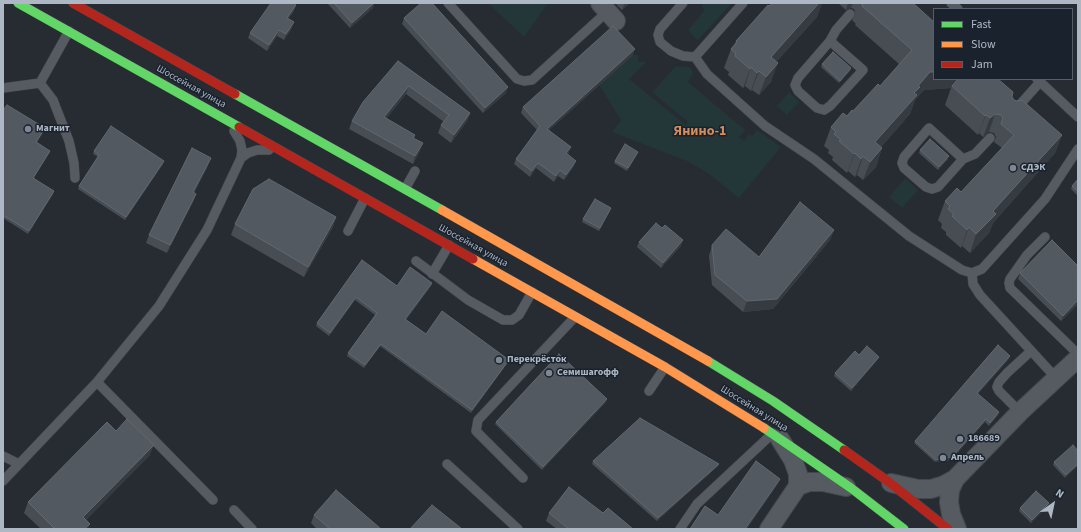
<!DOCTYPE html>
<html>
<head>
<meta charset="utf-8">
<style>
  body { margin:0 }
  #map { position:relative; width:1081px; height:532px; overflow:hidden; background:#262c32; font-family:"Source Sans 3",sans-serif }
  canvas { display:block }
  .frame { position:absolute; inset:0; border:4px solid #aeb8c5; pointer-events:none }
  .legend { position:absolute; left:933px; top:8px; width:140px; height:72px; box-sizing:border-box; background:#1a222d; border:1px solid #555e6a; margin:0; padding:5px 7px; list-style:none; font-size:12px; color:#aeb8c5 }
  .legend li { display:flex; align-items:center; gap:8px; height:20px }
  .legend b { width:20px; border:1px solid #555e6a }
  .north { position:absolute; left:1033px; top:484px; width:40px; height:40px; -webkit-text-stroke:3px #1a222d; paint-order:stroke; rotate:33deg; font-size:11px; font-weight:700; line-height:16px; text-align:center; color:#aeb8c5 }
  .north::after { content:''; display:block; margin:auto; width:14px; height:18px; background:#aeb8c5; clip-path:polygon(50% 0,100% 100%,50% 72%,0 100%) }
</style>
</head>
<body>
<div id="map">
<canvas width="1081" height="532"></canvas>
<div class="frame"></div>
<ul class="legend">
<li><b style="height:5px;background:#63d668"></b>Fast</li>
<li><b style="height:5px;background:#ff974d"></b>Slow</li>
<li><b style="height:5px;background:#b3261e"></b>Jam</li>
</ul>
<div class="north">N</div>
</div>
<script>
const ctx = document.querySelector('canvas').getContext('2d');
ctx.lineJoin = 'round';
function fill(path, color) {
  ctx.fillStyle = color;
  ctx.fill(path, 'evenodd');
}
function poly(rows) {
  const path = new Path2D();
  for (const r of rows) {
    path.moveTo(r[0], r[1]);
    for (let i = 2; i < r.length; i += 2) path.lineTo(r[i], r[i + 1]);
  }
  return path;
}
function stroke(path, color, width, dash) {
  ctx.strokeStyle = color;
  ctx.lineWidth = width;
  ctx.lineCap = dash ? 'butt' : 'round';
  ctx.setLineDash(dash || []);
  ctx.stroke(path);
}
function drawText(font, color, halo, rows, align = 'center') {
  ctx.font = font + ' "Source Sans 3",sans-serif';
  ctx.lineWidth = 3;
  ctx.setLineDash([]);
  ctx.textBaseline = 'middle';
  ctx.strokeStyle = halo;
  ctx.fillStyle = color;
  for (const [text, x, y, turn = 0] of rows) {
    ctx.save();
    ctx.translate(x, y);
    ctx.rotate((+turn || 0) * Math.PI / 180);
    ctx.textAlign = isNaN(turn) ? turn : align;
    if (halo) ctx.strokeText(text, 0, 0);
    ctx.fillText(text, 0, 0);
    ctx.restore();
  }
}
fill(poly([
  [488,3,548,3,524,37],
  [701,3,732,3,699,39,697,40,688,30,704,11],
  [633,55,638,55,638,62,646,62,629,79,686,125,688,122,652,92,673,69,677,66,689,67,692,70,693,73,688,82,745,130,739,137,744,141,749,134,752,136,757,130,781,147,739,198,708,173,687,161,612,132,621,120,599,85],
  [789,92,799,102,787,115,777,106],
  [905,178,918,190,902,208,889,197]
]), '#233638');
const lane = poly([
  [448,3,517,79,524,81,532,80,608,11],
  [683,3,660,29,658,35,660,42,671,51,683,56,695,57],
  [743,3,695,57,707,74,765,126,814,159,909,236,962,270,972,273,982,269,1045,199,1078,149],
  [951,3,958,9],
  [69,31,40,83,53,100,69,141,74,163,75,178],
  [830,41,863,70,830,106,824,110,817,108,798,91,795,85,798,78,830,41,836,30,850,14],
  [1037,79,1078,117],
  [3,88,40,83],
  [1016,109,1040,82],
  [241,158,248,153,257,150,269,150],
  [963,159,929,128,904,157,902,163,904,168,926,187,932,189,938,187,963,159,975,154,990,138],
  [405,189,415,171],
  [348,231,365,198],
  [1045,237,1027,255,1010,279,1009,283,1010,288,1078,354],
  [416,261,468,300,503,320,512,320,519,315,532,292],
  [972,273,973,284,980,295,1057,379],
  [432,274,449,245],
  [97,382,213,500],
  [649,391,665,367],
  [1020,412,999,391,997,387,999,382,1007,373,1031,351],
  [3,456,19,464],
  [447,464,518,529],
  [523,478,476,431,478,420,575,317],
  [3,481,97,382,159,306,207,230,241,158,242,150,240,141,234,131],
  [234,510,252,529],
  [680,529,697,504,773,433]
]);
const street = poly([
  [600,3,616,21],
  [955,479,950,490,949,502,951,514,957,529],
  [891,483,918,489,931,489,944,485,955,479,1020,412,1078,358],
  [798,486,809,482,823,482,846,487],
  [769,529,798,486,798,474,793,460,780,439]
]);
const fast = poly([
  [18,3,239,127],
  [235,94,442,210],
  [708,361,773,401,844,450],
  [764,428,851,488,904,529]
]);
const slow = poly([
  [442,210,708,361],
  [473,259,665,367,764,428]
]);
const jam = poly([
  [73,3,235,94],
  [239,127,473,259],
  [844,450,889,482,948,529]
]);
stroke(lane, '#44484d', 10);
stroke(street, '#44484d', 20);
stroke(fast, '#44484d', 10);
stroke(slow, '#44484d', 10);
stroke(jam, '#44484d', 10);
stroke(lane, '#565a61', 9);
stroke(street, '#565a61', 18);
stroke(fast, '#63d668', 9);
stroke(slow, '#ff974d', 9);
stroke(jam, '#b3261e', 9);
fill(poly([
  [327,3,374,3,373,8,350,28],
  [615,3,630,3,622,10],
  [772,3,822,3,817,17,776,62,771,82,759,95,752,90,751,91,745,86,743,88,728,75,729,72,724,68,731,49,734,45,736,41],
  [838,3,913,3,1012,97,1014,100,1062,135,1055,153,993,223,989,233,970,253,962,246,961,248,946,235,946,232,941,228,942,224,938,220,945,201,961,192,1002,148,994,142,996,137,994,133,989,132,983,137,979,133,978,135,945,105,951,88,924,90,915,100,910,114,881,147,882,148,876,167,863,180,857,175,855,177,848,171,847,173,832,160,833,157,828,153,829,150,824,146,831,127,853,111,880,86,899,64,855,25,856,24,852,20,855,13,854,9,851,8,846,10],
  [294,11,289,18,292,28,284,40,277,36,267,51,248,38,250,33],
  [404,18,506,93,483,113,402,24],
  [633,55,549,130,569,152,568,154,574,166,564,180,558,176,554,182,536,168,530,177,514,164,516,159,537,130,521,113,523,107],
  [398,61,470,113,467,121,451,143,438,133,441,125,444,122,406,94,386,119,415,135,414,138,420,151,413,164,349,129,352,121],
  [822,64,851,68,850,71,839,83,821,67],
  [3,110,44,131,37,142,50,151,49,153,34,178,53,194,28,234,3,218],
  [920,150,948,159,938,170,919,153],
  [94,151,163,164,125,220,78,189,79,186,98,157,93,154],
  [638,152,627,171,614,163,615,161],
  [208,166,194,193,196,194,193,202,167,253,146,243,149,235],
  [1078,179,1078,196,1071,189,1072,186],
  [611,208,599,231,582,222,583,219],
  [336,217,333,227,304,277,231,235,235,224],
  [834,230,830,240,773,309,743,312,712,285,709,256,712,245,759,257],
  [639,242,681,246,661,268,637,247],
  [362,260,397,286,432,283,431,286,406,320,426,334,508,362,471,413,380,346,364,368,347,356,348,353,375,315,355,300,329,336,316,326,317,323],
  [1020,273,1078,304,1061,321,1018,279],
  [859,355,879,357,878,359,851,391,834,376,835,373],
  [1009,359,978,394,998,415,989,426,985,422,951,460,935,462,914,443,915,441],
  [606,402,542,470,495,424,496,422],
  [116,431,150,455,86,520,88,529,41,529,24,513,28,502],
  [1078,451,1065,478,1053,465,1054,462],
  [593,461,719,464,718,466,657,521,592,464],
  [1049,503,1048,506,1031,523,1019,511,1020,508],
  [549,513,603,513,633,529,557,529,546,521],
  [314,515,381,529,317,529,311,523]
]), '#484d54');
fill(poly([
  [374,3,373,8,350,28,352,23],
  [626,3,630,3,622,10,624,5],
  [819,3,822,3,817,17,764,76,771,57],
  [848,3,853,3,851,8,846,10],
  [296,5,294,11,285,23,287,18],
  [294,22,292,28,284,40,286,34],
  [279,30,277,36,267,51,269,45],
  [635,49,633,55,545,134,547,129],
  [778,63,771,82,759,95,766,77],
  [751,67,745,86,743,88,750,69],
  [851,68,850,71,839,83,840,81],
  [759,71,752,90,751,91,757,73],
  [930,72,934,72,934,79,962,79,952,86,951,88,924,90,915,100,910,114,869,160,875,142,914,93,918,86],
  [409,86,406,94,381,125,384,117],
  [508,87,506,93,483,113,485,108],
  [470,113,467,121,451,143,454,135],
  [995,114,989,132,983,137,990,118],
  [986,115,979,133,978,135,985,116],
  [1062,135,1055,153,993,223,989,233,970,253,976,234,993,211],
  [423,143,420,151,413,164,415,156],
  [571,147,569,152,564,159,566,153],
  [882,148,876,167,863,180,870,162],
  [50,151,49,153,32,181,33,178],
  [638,152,637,155,627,171,628,168],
  [855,153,848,171,847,173,854,154],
  [863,156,857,175,855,177,861,159],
  [949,156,948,159,938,170,939,167],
  [211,158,208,166,190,200,193,192],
  [164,161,163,164,125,220,126,217],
  [576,161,574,166,564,180,566,175],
  [538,163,536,168,530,177,532,171],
  [560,170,558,176,554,182,556,176],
  [54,191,53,194,28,234,29,231],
  [196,194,193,202,167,253,170,245],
  [336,217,333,227,304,277,308,267],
  [969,227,962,246,961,248,967,230],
  [834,230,830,240,773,309,743,312,747,301],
  [683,240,681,246,661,268,663,263],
  [432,283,431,286,404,322,405,319],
  [356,297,355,300,329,336,330,333],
  [1078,300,1078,304,1061,321,1063,316],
  [381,344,380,346,364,368,365,365],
  [1010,356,1009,359,976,396,977,393],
  [879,357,878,359,851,391,852,388],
  [509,360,508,362,471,413,472,410],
  [607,399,606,402,542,470,543,467],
  [999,412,998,415,989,426,990,423],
  [986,419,985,422,951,460,935,462,936,460],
  [154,445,150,455,79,527,83,517],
  [719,464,718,466,657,521,658,518],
  [1078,464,1078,466,1065,478,1066,475],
  [780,479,778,484,747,529,745,529],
  [1049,503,1048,506,1031,523,1032,520],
  [90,524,88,529,84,529]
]), '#363b41');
const building = poly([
  [271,3,292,3,296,5,287,18,294,22,286,34,279,30,269,45,250,33,271,3],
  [334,3,374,3,352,23,334,3],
  [421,3,432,3,508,87,485,108,404,18,421,3],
  [772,3,819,3,771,57,778,63,766,77,759,71,757,73,751,67,750,69,735,56,736,54,731,49,737,42,736,41,768,5,769,6,772,3],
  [860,3,913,3,934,22,934,72,930,72,918,86,920,87,914,93,917,95,875,142,882,148,870,162,863,156,861,159,855,153,854,154,839,141,841,140,834,134,836,132,831,127,843,113,847,116,852,110,853,111,878,84,880,86,912,50,862,6,863,5,860,3],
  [613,26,635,49,547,129,571,147,566,153,576,161,566,175,560,170,556,176,538,163,532,171,516,159,540,126,523,107,613,26],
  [833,52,851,68,840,81,822,64,833,52],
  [398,61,470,113,454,135,441,125,449,115,409,86,384,117,415,135,413,138,423,143,415,156,352,121,363,102,398,61],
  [958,79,998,79,1013,92,1012,97,1014,100,1017,101,1022,100,1062,135,993,211,996,214,976,234,969,227,967,230,952,216,954,214,948,209,950,206,945,201,957,188,961,192,1014,135,1001,124,1003,118,1001,115,995,114,990,118,986,115,985,116,952,86,958,79],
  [7,105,45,128,36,142,50,151,33,178,54,191,29,231,3,215,3,110,7,105],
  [111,126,164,161,126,217,79,186,99,155,94,151,111,126],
  [930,139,949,156,939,167,920,150,930,139],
  [625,144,638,152,628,168,615,161,625,144],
  [192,148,211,158,193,192,196,194,170,245,149,235,192,148],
  [269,179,336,217,308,267,235,224,253,189,269,179],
  [1078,179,1078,192,1072,186,1078,179],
  [595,199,611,208,600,228,583,219,595,199],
  [800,202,834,230,777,299,747,301,715,275,712,245,726,229,759,257,800,202],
  [656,223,662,228,665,225,683,240,663,263,639,242,656,223],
  [1052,240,1078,266,1078,300,1063,316,1020,273,1052,240],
  [362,260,397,286,410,267,432,283,405,319,426,334,442,311,509,360,472,410,381,344,365,365,348,353,377,313,356,297,330,333,317,323,362,260],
  [998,345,1010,356,977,393,999,412,990,423,986,419,952,457,936,460,915,441,998,345],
  [867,346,879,357,852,388,835,373,855,351,859,355,867,346],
  [559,354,607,399,543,467,496,422,559,354],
  [640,418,719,464,658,518,593,461,640,418],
  [127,419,154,445,83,517,90,524,84,529,55,529,28,502,107,422,116,431,127,419],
  [1073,445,1078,451,1078,464,1066,475,1054,462,1073,445],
  [756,461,780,479,745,529,690,529,705,506,718,515,756,461],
  [569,487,603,513,608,508,633,529,569,529,549,513,569,487],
  [336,490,381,529,330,529,314,515,336,490],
  [1036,491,1049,503,1032,520,1020,508,1036,491],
  [432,505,462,529,410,529,432,505]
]);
fill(building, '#535960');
stroke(building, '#616870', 1);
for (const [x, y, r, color] of [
  [28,129,4,"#7e8792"],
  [1013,168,4,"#7e8792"],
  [499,360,4,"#7e8792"],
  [549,373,4,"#7e8792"],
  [960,439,4,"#7e8792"],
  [943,458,4,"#7e8792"]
]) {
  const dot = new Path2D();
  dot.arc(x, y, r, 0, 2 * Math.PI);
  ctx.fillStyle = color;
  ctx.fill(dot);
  stroke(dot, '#1a222d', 1.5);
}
drawText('10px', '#aeb8c5', '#1a222d', [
  ["Шоссейная улица",191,87,29],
  ["Шоссейная улица",473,246,29],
  ["Шоссейная улица",754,409,32]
]);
drawText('bold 10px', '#aeb8c5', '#1a222d', [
  ["Магнит",36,129],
  ["СДЭК",1021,168],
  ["Перекрёсток",507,360],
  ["Семишагофф",557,373],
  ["186689",968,439],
  ["Апрель",951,458]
], 'left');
drawText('bold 14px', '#d38c5b', '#1a222d', [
  ["Янино-1",700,132]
]);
</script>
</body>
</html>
